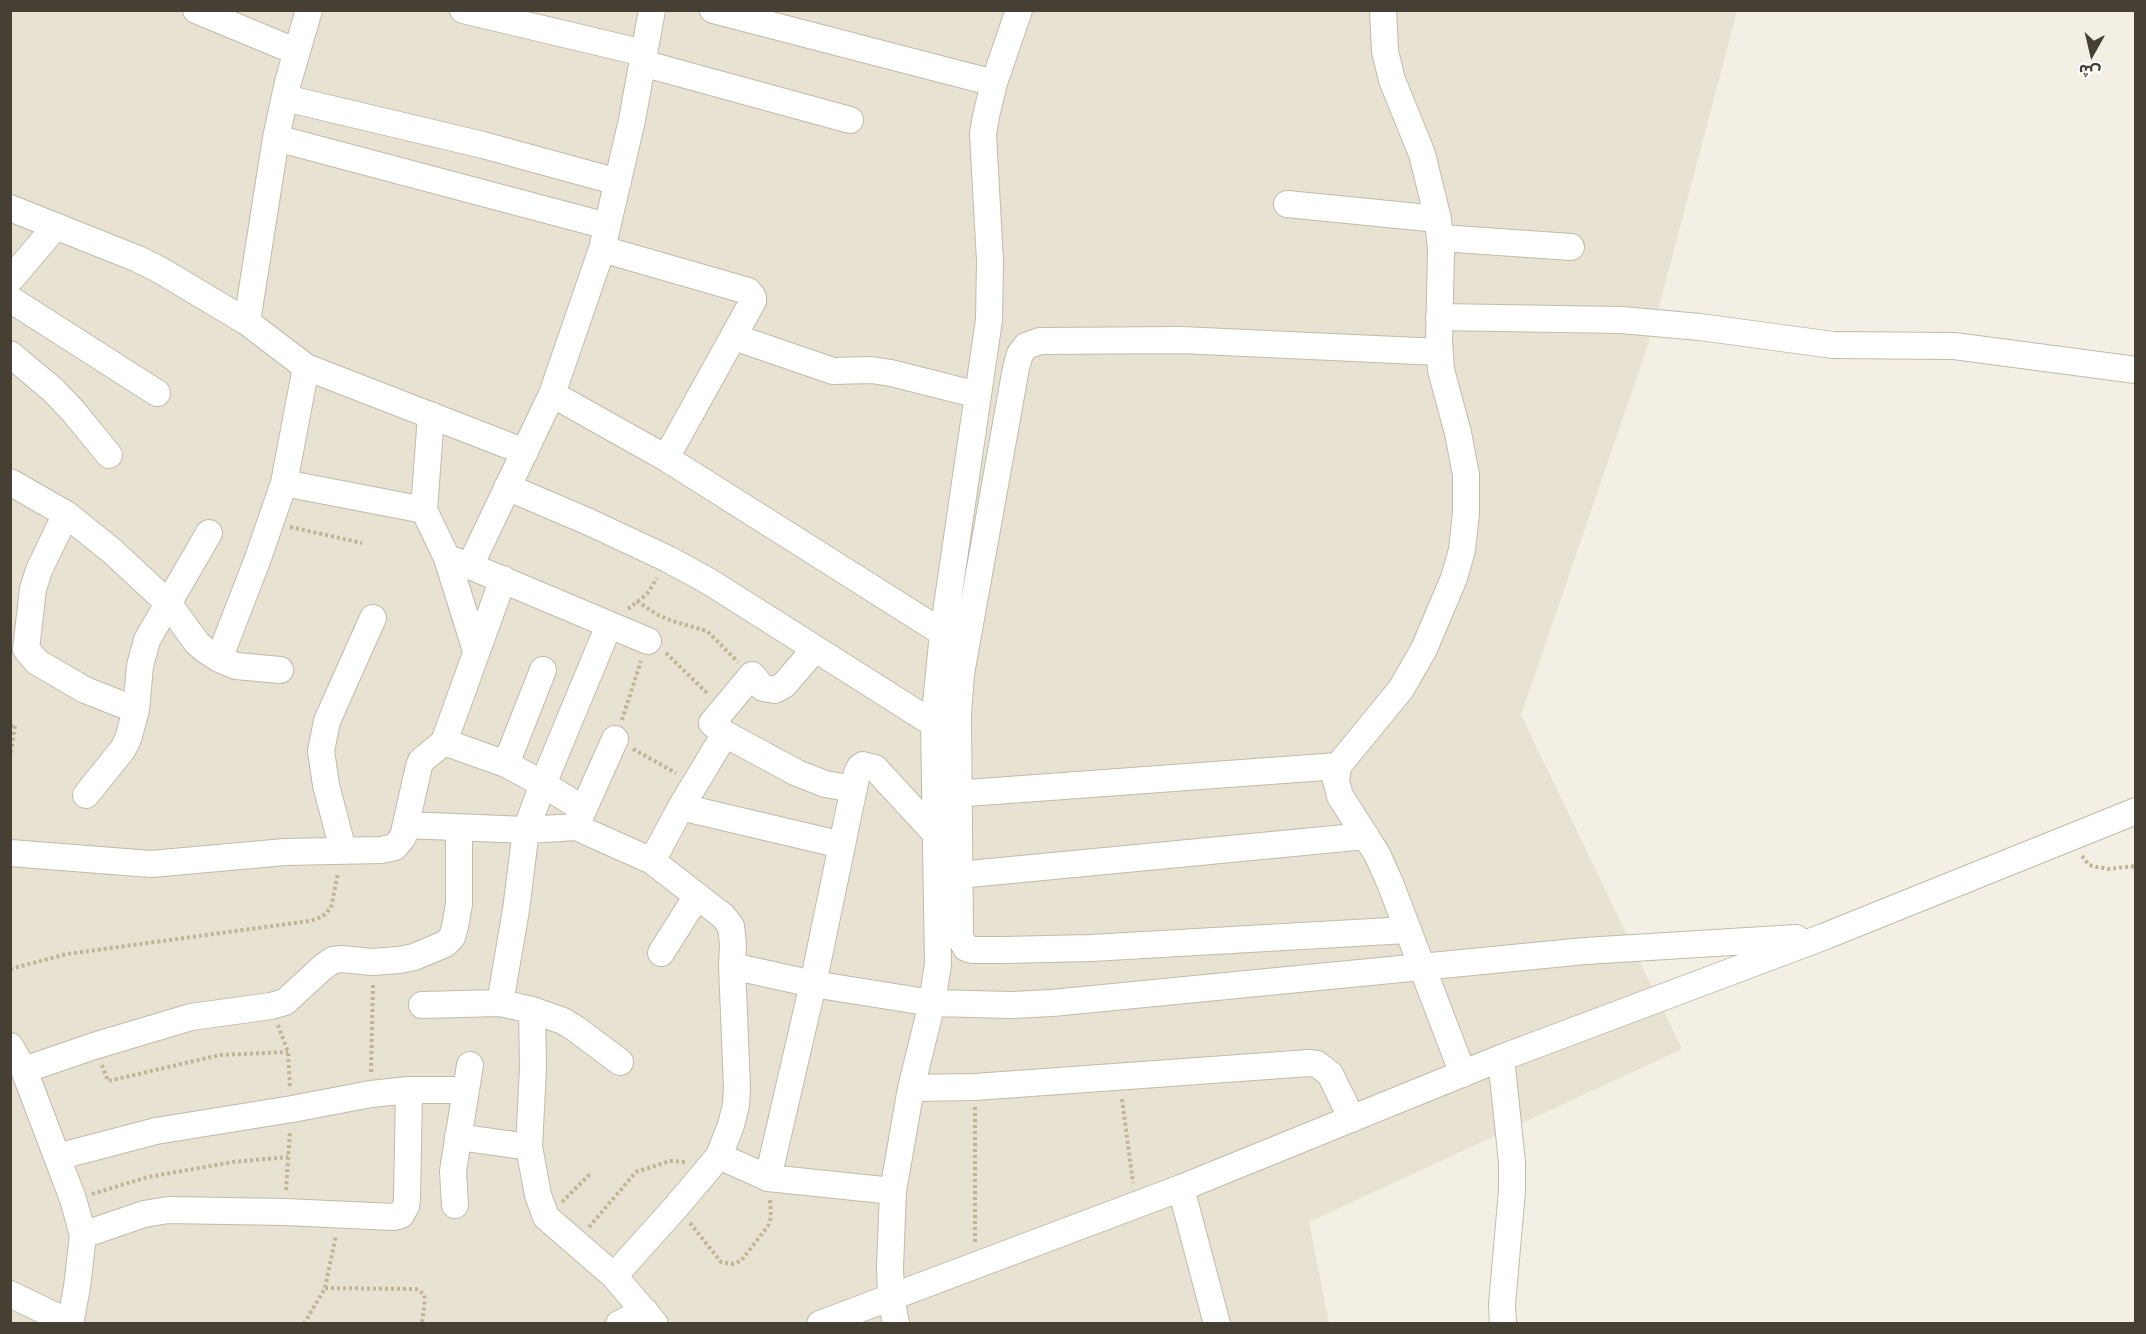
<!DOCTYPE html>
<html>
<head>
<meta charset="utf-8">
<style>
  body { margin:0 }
  #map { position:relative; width:2146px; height:1334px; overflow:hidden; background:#f3efe4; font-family:"Open Sans","Noto Sans Arabic",sans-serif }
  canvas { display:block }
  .frame { position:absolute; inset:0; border:12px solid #453f34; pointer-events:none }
  .north { position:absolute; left:2062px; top:24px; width:60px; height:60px; -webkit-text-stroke:4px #fff; paint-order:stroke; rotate:188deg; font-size:16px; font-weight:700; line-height:24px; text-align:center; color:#453f34 }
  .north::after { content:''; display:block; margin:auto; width:21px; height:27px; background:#453f34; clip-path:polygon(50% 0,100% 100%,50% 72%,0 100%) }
</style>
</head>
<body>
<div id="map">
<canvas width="2146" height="1334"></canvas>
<div class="frame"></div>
<div class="north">ش</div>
</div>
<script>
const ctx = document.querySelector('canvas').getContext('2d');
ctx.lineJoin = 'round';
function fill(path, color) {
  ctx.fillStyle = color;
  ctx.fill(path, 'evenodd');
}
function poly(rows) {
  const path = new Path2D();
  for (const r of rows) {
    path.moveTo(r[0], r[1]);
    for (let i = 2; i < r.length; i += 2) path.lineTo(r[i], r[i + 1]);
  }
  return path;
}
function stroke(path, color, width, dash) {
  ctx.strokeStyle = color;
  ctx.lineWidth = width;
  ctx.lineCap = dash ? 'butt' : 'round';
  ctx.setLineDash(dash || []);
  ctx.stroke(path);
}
fill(poly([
  [10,11,1737,11,1652,333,1521,715,1682,1049,1309,1222,1329,1323,11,1323]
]), '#e7e2d2');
const minor = poly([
  [196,10,297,52],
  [463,10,644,53],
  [713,10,994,83],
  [1383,10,1385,51,1392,80,1422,154,1438,219,1441,250,1439,342,1441,370,1458,433,1466,475,1466,513,1462,550,1454,578,1424,649,1401,689,1338,766,1336,781,1340,796,1377,854,1390,883,1463,1074],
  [642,63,850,120],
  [285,98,483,145,618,182],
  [276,138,607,226],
  [1287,204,1438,219],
  [10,208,138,259,160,270,247,322],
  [1441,238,1571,247],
  [602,249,748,291,753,297,753,301,666,458],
  [10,280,56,226],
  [10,299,157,393],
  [1439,317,1621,320,1700,327,1833,345,1954,346,2136,370],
  [734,337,833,371,871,370,891,373,978,395],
  [10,354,53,390,73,411,109,455],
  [306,367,247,322,276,138,288,82,309,10],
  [552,394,666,458,943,633],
  [431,415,424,510,447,558,470,566,648,641],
  [10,482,66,514,112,551,168,603,197,643,204,649,219,659,236,666,280,670],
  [284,483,424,510],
  [507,487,589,522,668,559,710,582,934,724],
  [66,514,39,570,33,589,26,649,37,662,85,690,136,710],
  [447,558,476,651],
  [470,566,552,394,602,249,632,120,652,10],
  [815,649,784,685,775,690,763,688,752,675,712,723,725,734,797,773,825,784,854,789],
  [219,659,257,561,284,483,306,367,525,452],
  [444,742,506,764,543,784,583,809],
  [506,764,543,670],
  [86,795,123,749,128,739,136,710,140,666,147,640,209,533],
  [940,795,1338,766],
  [681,807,842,845],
  [577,824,615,739],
  [406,825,526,830,576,827,652,861,723,916,731,926,733,944,732,966,737,1087,736,1105,731,1125,719,1156,676,1207,614,1276],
  [343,850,326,785,321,751,327,721,373,618],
  [10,853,151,864,285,852,381,850,395,847,403,837,419,766,421,761,444,742,503,579],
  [652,861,681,807,725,734],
  [959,875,1366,836],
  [1407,930,1091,948,1004,950,972,950,966,948,960,937,958,714,961,674,1016,368,1020,354,1026,346,1040,341,1181,340,1439,352],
  [661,953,697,896],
  [732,966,813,984,932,1003,1012,1005,1052,1003,1585,951,1796,938],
  [500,1003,516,910,526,830,543,784,609,625],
  [422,1005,500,1003,532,1010,533,1068,529,1147,538,1195,546,1217,614,1276,655,1324],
  [532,1010,563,1021,576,1029,620,1062],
  [10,1046,24,1070,57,1157,73,1199,83,1235,77,1287,70,1324],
  [1501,1058,1512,1162,1512,1191,1502,1304,1503,1324],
  [24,1070,94,1046,191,1017,271,1006,285,1002,323,967,333,960,342,959,372,962,399,960,414,957,445,944,452,937,455,927,459,904,459,828],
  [911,1088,975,1087,1309,1063,1317,1064,1330,1074,1352,1119],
  [458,1137,529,1147],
  [719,1156,768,1178,893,1191],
  [57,1157,156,1131,292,1109,371,1094,409,1090,466,1090],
  [768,1178,813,984,857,773,860,767,863,765,875,768,935,833],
  [1181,1188,1217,1324],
  [455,1205,453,1171,470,1065],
  [83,1235,144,1214,168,1210,285,1212,394,1217,401,1215,406,1206,407,1199,409,1090],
  [10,1294,70,1323],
  [619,1324,645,1311],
  [820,1324,1181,1188,1501,1058,1823,937,2136,811],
  [896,1324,891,1296,890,1267,893,1191,911,1088,932,1003,938,964,934,724,943,633,989,320,990,261,983,134,986,116,994,83,1019,10]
]);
stroke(minor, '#c1bba9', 28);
stroke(poly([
  [290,527,362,543],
  [637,601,656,614,672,621,707,631,738,662],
  [628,609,647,594,657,578],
  [666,653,708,694],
  [622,720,641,661],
  [10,726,15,725,10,758],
  [633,749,676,773],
  [2082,856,2089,865,2097,867,2108,869,2136,866],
  [10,969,67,954,309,921,322,917,331,908,338,873],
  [278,1025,288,1052,290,1088],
  [102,1065,108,1081,220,1055,288,1052],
  [371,1072,373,984],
  [1122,1099,1133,1183],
  [975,1107,975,1243],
  [286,1190,290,1131],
  [92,1194,148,1177,233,1162,288,1157],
  [562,1202,591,1173],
  [690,1223,721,1262,732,1264,741,1261,768,1226,771,1217,770,1199],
  [589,1227,636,1172,670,1161,686,1162],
  [325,1288,416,1289,424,1294,425,1299,422,1324],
  [304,1324,325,1288,336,1235]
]), '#c1b597', 4, [3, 3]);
stroke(minor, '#fff', 26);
</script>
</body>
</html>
